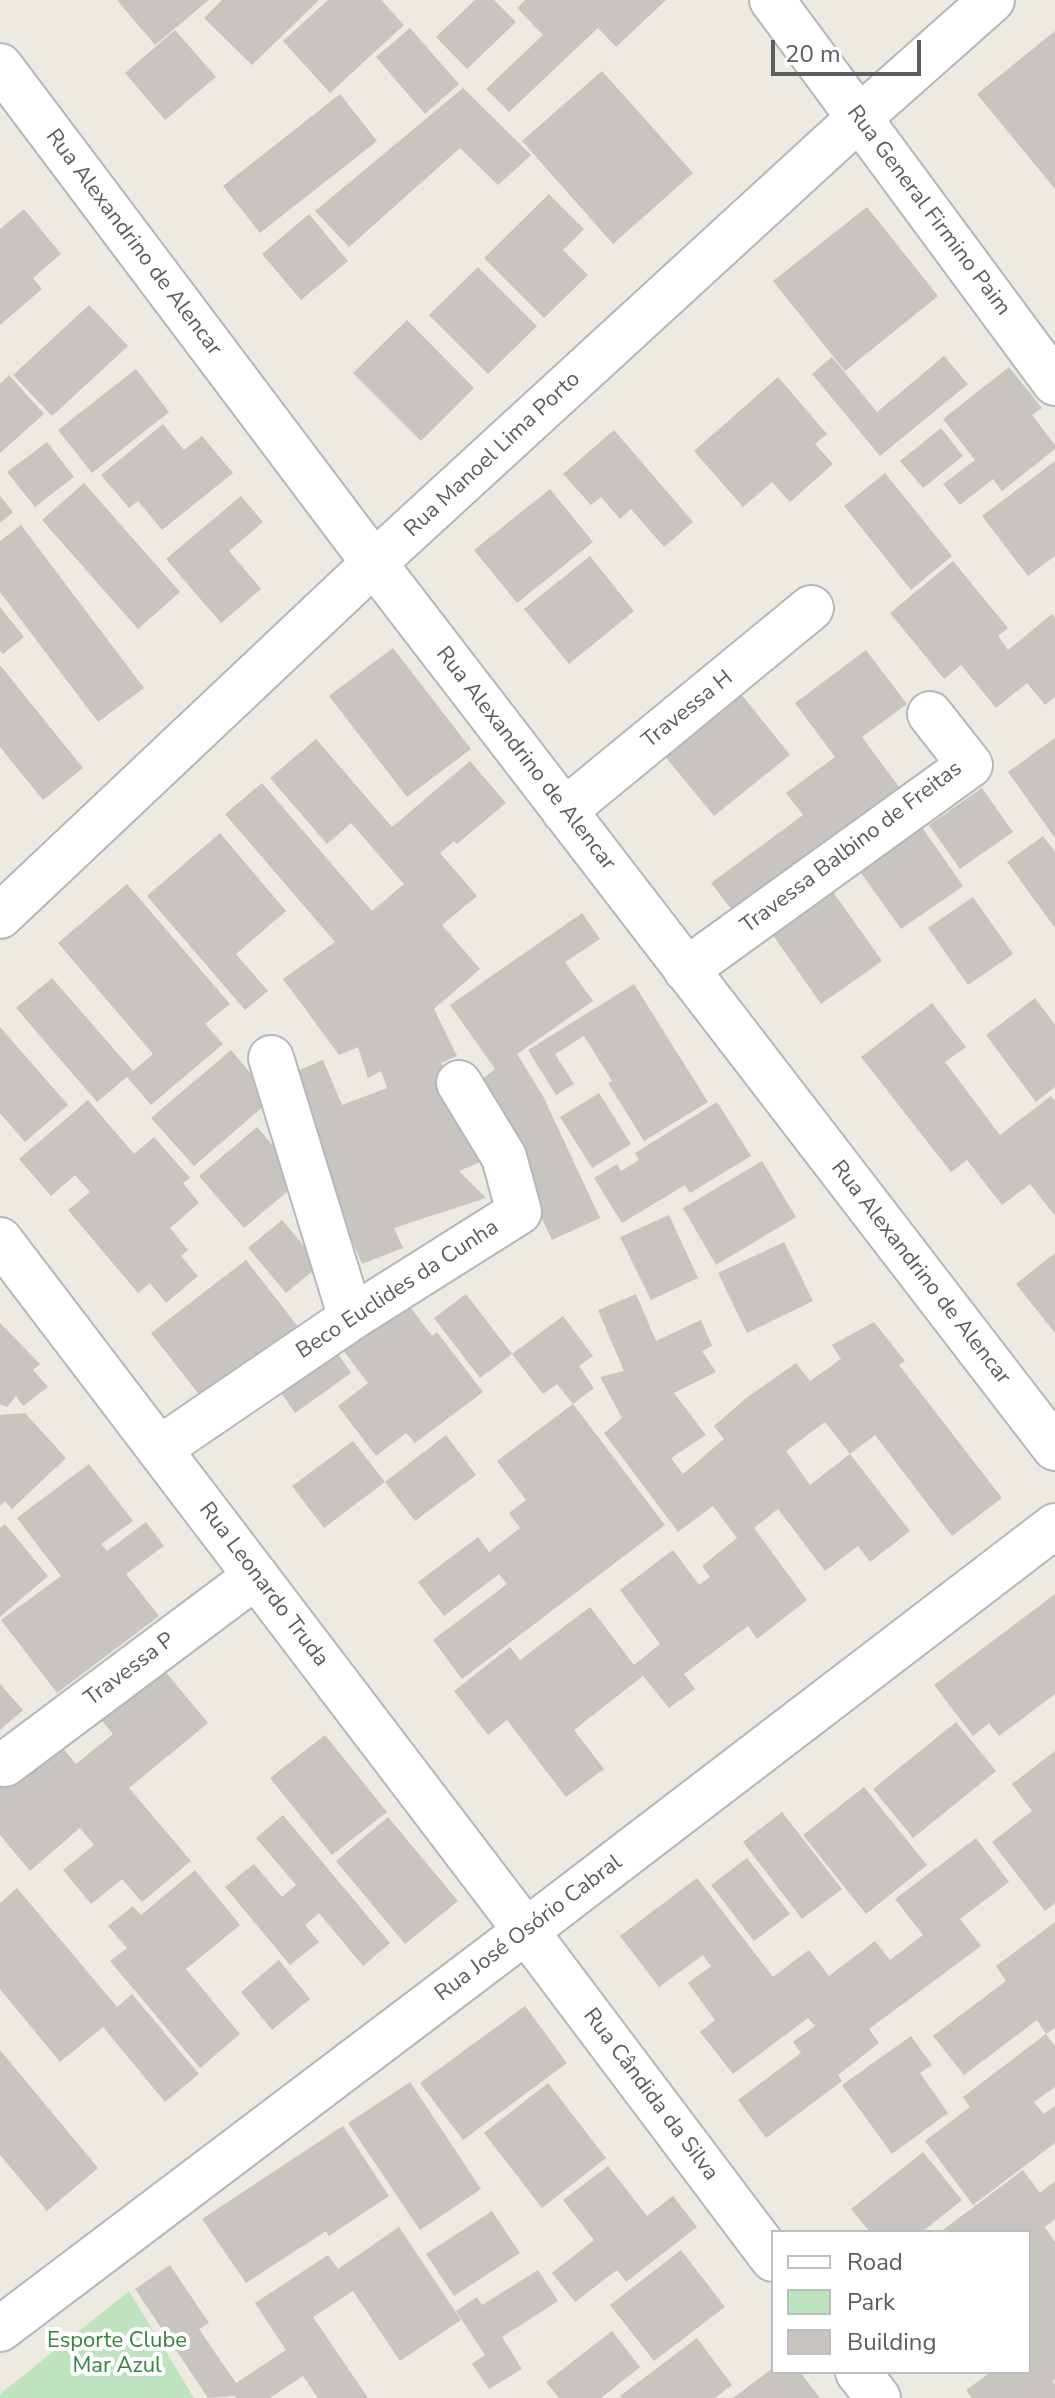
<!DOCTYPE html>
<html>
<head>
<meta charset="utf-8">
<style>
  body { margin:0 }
  #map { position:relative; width:1055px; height:2398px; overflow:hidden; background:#eceae1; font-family:"Nunito Sans",sans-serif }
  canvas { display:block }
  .legend { position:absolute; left:771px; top:2230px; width:260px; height:144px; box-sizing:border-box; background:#fff; border:2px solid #bdbec0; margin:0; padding:10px 14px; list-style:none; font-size:24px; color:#5a5d62 }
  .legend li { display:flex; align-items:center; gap:16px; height:40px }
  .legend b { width:40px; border:2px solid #bdbec0 }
  .scale { position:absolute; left:771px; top:40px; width:150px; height:36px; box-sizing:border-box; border:4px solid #5a5d62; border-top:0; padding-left:10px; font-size:24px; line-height:28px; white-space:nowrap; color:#5a5d62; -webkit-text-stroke:6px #fff; paint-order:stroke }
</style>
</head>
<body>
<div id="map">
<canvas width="1055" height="2398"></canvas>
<ul class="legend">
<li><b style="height:10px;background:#fff"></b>Road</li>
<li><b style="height:22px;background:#bee3bf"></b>Park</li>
<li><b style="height:22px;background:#c8c4bf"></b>Building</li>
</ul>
<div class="scale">20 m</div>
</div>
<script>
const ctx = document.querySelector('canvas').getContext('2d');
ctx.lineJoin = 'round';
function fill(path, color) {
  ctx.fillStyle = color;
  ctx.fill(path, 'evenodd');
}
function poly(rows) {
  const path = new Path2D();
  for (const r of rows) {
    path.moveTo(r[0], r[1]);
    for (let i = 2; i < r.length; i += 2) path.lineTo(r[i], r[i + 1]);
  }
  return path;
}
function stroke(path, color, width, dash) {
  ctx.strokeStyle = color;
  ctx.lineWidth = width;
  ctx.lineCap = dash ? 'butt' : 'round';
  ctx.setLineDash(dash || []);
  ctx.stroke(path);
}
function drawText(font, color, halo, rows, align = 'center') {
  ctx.font = font + ' "Nunito Sans",sans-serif';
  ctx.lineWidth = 8;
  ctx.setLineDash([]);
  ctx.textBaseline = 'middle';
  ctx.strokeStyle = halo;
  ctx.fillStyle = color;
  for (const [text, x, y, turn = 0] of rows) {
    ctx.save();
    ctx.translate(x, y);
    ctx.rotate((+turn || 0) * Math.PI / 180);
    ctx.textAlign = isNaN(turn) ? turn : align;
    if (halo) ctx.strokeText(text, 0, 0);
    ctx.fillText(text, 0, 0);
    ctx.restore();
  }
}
fill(poly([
  [129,2291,194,2398,0,2398,0,2394]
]), '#bee3bf');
fill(poly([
  [117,0,209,0,155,45],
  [222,0,319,0,252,65,204,18],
  [328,0,381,0,404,25,330,93,283,41],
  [475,0,494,0,516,22,467,69,436,37],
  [525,0,666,0,616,47,598,28,509,112,486,89,543,35,517,8],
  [410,28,459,84,425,114,376,57],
  [175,30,216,77,165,120,125,73],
  [1055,31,1055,189,977,94],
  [602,71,693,173,613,244,522,141],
  [463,88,531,155,498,185,460,148,349,247,315,211],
  [340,94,377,141,260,233,223,186],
  [549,194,584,229,563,250,588,275,544,318,484,258],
  [867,207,938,296,845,371,773,281],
  [24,209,61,254,33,278,42,289,0,325,0,229],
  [309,214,348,261,301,300,262,254],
  [478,267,537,326,488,374,429,315],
  [89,305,128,346,52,416,13,375],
  [407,320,474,388,421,441,353,373],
  [944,356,968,384,880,456,812,374,832,357,877,412],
  [1009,367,1042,408,1032,415,1055,445,1055,449,1002,491,993,479,960,505,943,484,975,460,943,419],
  [136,369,169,412,92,473,58,430],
  [9,375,44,414,0,453,0,384],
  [778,377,827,434,815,444,833,464,790,502,772,482,743,507,694,451],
  [163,424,184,450,202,436,233,473,162,530,138,501,129,508,101,475],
  [941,428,963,456,923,488,900,461],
  [614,430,693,522,664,547,631,509,620,519,601,497,591,505,563,474],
  [47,442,74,477,35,507,7,472],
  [1055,461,1055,556,1028,576,982,516],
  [885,473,952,556,911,590,844,506],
  [84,483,180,592,138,629,42,520],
  [550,489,593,542,517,603,474,550],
  [0,496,13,512,0,523],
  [241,496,263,522,229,551,261,589,221,623,166,559],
  [21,525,144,688,98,722,0,592,0,541],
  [590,556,634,611,569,664,524,609],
  [953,561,1008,628,998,636,1008,650,1052,614,1055,618,1055,697,1045,705,1027,683,996,708,961,665,944,679,890,613],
  [0,607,24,637,3,654,0,651],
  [393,648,471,749,407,797,329,696],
  [866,650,907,704,862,737,905,795,739,919,711,883,803,815,786,793,835,757,795,703],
  [0,665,83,768,43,800,0,747],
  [741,694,790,755,714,816,664,755],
  [1055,738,1055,838,1008,772],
  [316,739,392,827,470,761,506,803,457,844,454,841,440,853,477,896,442,925,480,969,434,1009,457,1056,441,1063,492,1157,459,1171,486,1198,394,1228,403,1248,362,1264,283,1077,323,1060,342,1105,387,1088,381,1071,368,1078,358,1047,339,1055,283,979,335,942,225,814,262,783,372,911,404,884,351,823,327,844,270,778],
  [982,788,1013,832,960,869,929,825],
  [921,826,963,886,901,929,859,870],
  [220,833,286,911,236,954,268,991,245,1010,147,896],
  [1043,836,1055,852,1055,928,1007,862],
  [127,884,230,1004,205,1024,223,1044,151,1105,127,1077,97,1102,16,1008,52,978,133,1071,153,1054,58,943],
  [831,889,882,961,821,1004,770,931],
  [973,897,1013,954,968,985,928,928],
  [582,913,600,939,565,962,593,1001,517,1054,543,1096,600,1218,552,1240,495,1118,474,1086,495,1069,450,1005],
  [634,984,708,1102,644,1141,608,1083,612,1081,584,1036,555,1054,574,1084,556,1095,528,1050],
  [1035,998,1055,1025,1055,1087,1036,1102,986,1035],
  [932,1003,966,1047,945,1062,1000,1135,1051,1096,1055,1101,1055,1216,1030,1184,1002,1205,967,1160,951,1172,861,1057],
  [0,1027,68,1105,25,1142,0,1113],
  [231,1050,272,1099,194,1166,151,1118],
  [599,1093,631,1144,592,1168,560,1117],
  [88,1100,134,1154,154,1137,190,1178,183,1183,199,1203,170,1228,188,1250,181,1256,198,1276,166,1303,150,1283,138,1293,68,1210,90,1192,75,1175,51,1196,19,1159],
  [717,1102,751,1156,690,1193,685,1185,622,1223,594,1178,617,1164,621,1171,639,1160,635,1153],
  [257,1127,302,1179,244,1228,199,1176],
  [762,1161,796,1217,716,1265,683,1208],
  [669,1215,698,1278,651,1300,620,1237],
  [282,1220,320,1265,286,1293,248,1248],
  [784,1242,813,1301,747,1333,718,1273],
  [1055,1253,1055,1333,1016,1284],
  [246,1260,299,1328,204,1401,151,1333],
  [466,1294,512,1354,480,1378,434,1318],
  [636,1294,656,1341,701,1320,712,1346,702,1351,716,1372,674,1393,706,1435,671,1458,683,1474,724,1439,714,1426,745,1399,796,1363,810,1381,841,1359,832,1345,874,1322,905,1361,899,1365,1002,1498,952,1536,875,1435,850,1454,825,1422,786,1451,810,1485,850,1454,910,1531,870,1562,858,1546,825,1571,778,1509,754,1528,807,1600,757,1639,748,1626,684,1674,695,1689,669,1708,643,1676,574,1730,604,1769,566,1797,507,1720,488,1735,454,1691,510,1647,520,1660,590,1607,634,1665,660,1644,620,1590,673,1550,699,1585,710,1577,702,1566,737,1538,713,1506,678,1532,604,1433,622,1418,600,1377,624,1371,598,1310],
  [405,1300,432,1336,437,1332,483,1392,415,1443,406,1433,376,1456,338,1406,368,1383,342,1349],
  [563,1316,593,1356,579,1366,594,1388,573,1404,557,1384,543,1394,512,1354],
  [0,1323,40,1364,33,1370,48,1387,23,1406,16,1396,7,1407,0,1404],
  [332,1345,351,1373,295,1413,276,1385],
  [573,1404,665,1525,462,1679,433,1640,507,1584,499,1574,444,1616,418,1582,478,1537,489,1552,520,1528,509,1513,526,1500,497,1461],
  [25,1413,66,1458,12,1509,5,1501,0,1506,0,1415],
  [446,1435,476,1475,415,1521,385,1482],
  [353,1441,385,1482,324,1528,292,1486],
  [89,1464,133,1521,101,1544,107,1551,146,1522,164,1546,126,1574,159,1616,57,1693,1,1620,61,1576,17,1518],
  [5,1524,48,1576,0,1617,0,1528],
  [1055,1594,1055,1694,999,1736,989,1723,973,1736,934,1685],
  [154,1658,208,1723,129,1788,191,1861,142,1902,122,1879,91,1904,63,1870,94,1845,80,1828,30,1871,0,1835,0,1784,55,1739,76,1764,113,1734,92,1709],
  [0,1684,23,1710,0,1730],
  [956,1722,996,1771,913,1838,873,1789],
  [325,1735,387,1812,332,1855,270,1778],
  [1055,1751,1055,1903,1045,1911,992,1842,1032,1811,1012,1784],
  [864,1787,927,1865,866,1914,803,1835],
  [782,1812,842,1889,802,1919,743,1842],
  [283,1815,390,1943,363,1966,319,1913,305,1925,319,1942,290,1965,225,1887,254,1864,282,1897,296,1885,256,1838],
  [388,1817,458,1901,405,1944,336,1861],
  [976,1838,1009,1882,960,1919,981,1946,869,2029,879,2043,838,2075,842,2081,766,2138,738,2100,801,2053,793,2042,815,2026,808,2018,733,2074,700,2032,715,2020,688,1983,711,1966,703,1955,659,1987,620,1936,697,1878,773,1977,809,1950,829,1976,875,1941,890,1960,923,1935,895,1899],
  [747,1858,790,1914,754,1941,711,1885],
  [195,1870,240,1925,186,1969,240,2034,200,2068,110,1961,127,1948,108,1926,133,1906,141,1915],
  [17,1888,117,2007,132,1994,199,2074,165,2102,103,2027,60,2062,0,1989,0,1903],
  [1055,1922,1055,2028,1046,2034,1037,2020,964,2075,933,2036,1006,1981,996,1966],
  [279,1960,310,1999,272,2030,241,1992],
  [525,2006,567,2063,463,2140,420,2083],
  [1046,2034,1055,2046,1055,2087,1034,2102,1044,2114,1055,2106,1055,2143,973,2205,925,2141,970,2107,963,2097],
  [911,2036,932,2065,920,2073,948,2113,892,2154,842,2085],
  [0,2050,98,2168,47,2211,0,2155],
  [410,2082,481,2189,420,2230,348,2123],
  [548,2083,606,2158,542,2208,484,2133],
  [343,2126,389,2196,329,2236,326,2231,246,2283,202,2219],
  [923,2152,962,2200,922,2232,870,2232,851,2209],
  [608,2166,647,2216,673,2196,697,2227,626,2282,617,2270,575,2302,552,2273,594,2240,563,2200],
  [1023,2170,1040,2193,1055,2181,1055,2219,1045,2227,1055,2242,1055,2379,1052,2381,1055,2385,1055,2398,972,2398,966,2390,991,2372,1029,2372,1029,2232,940,2232],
  [492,2211,520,2253,454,2296,426,2254],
  [399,2227,461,2320,400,2361,353,2291,313,2317,368,2398,318,2398,303,2376,270,2398,236,2398,234,2396,208,2398,135,2289,170,2265,209,2323,199,2329,236,2383,286,2350,255,2303,328,2255,338,2269],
  [681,2250,725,2307,654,2361,610,2305],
  [538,2270,558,2301,502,2337,522,2369,489,2389,472,2364,485,2355,456,2311,477,2297,482,2305],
  [612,2331,640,2367,601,2398,559,2398,546,2382],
  [697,2338,732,2385,715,2398,622,2398,620,2396],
  [773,2368,773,2372,800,2372,820,2398,733,2398]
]), '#c8c4bf');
const minor = poly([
  [772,0,1055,383],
  [0,66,374,563,1055,1448],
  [564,811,811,608],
  [0,916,374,563,859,118,992,0],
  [686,970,970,765,930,714],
  [271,1058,351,1318],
  [0,1240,526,1931,773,2259],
  [159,1449,351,1318,519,1212,504,1157,459,1083],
  [5,1764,256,1576],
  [0,2329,526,1931,1055,1526],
  [858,2372,878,2398]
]);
stroke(minor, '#b4b7bc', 48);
stroke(minor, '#fff', 44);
drawText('22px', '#5a5d62', '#fff', [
  ["Rua General Firmino Paim",928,211,53],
  ["Rua Alexandrino de Alencar",133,243,53],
  ["Rua Manoel Lima Porto",493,455,-43],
  ["Travessa H",688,710,-39],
  ["Rua Alexandrino de Alencar",525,759,52],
  ["Travessa Balbino de Freitas",852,848,-37],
  ["Rua Alexandrino de Alencar",920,1273,52],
  ["Beco Euclides da Cunha",398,1290,-33],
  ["Rua Leonardo Truda",263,1585,53],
  ["Travessa P",130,1670,-37],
  ["Rua José Osório Cabral",529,1929,-37],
  ["Rua Cândida da Silva",650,2095,53]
]);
drawText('22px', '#38833d', '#fff', [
  ["Esporte Clube",117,2342],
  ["Mar Azul",117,2367]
]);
</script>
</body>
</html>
